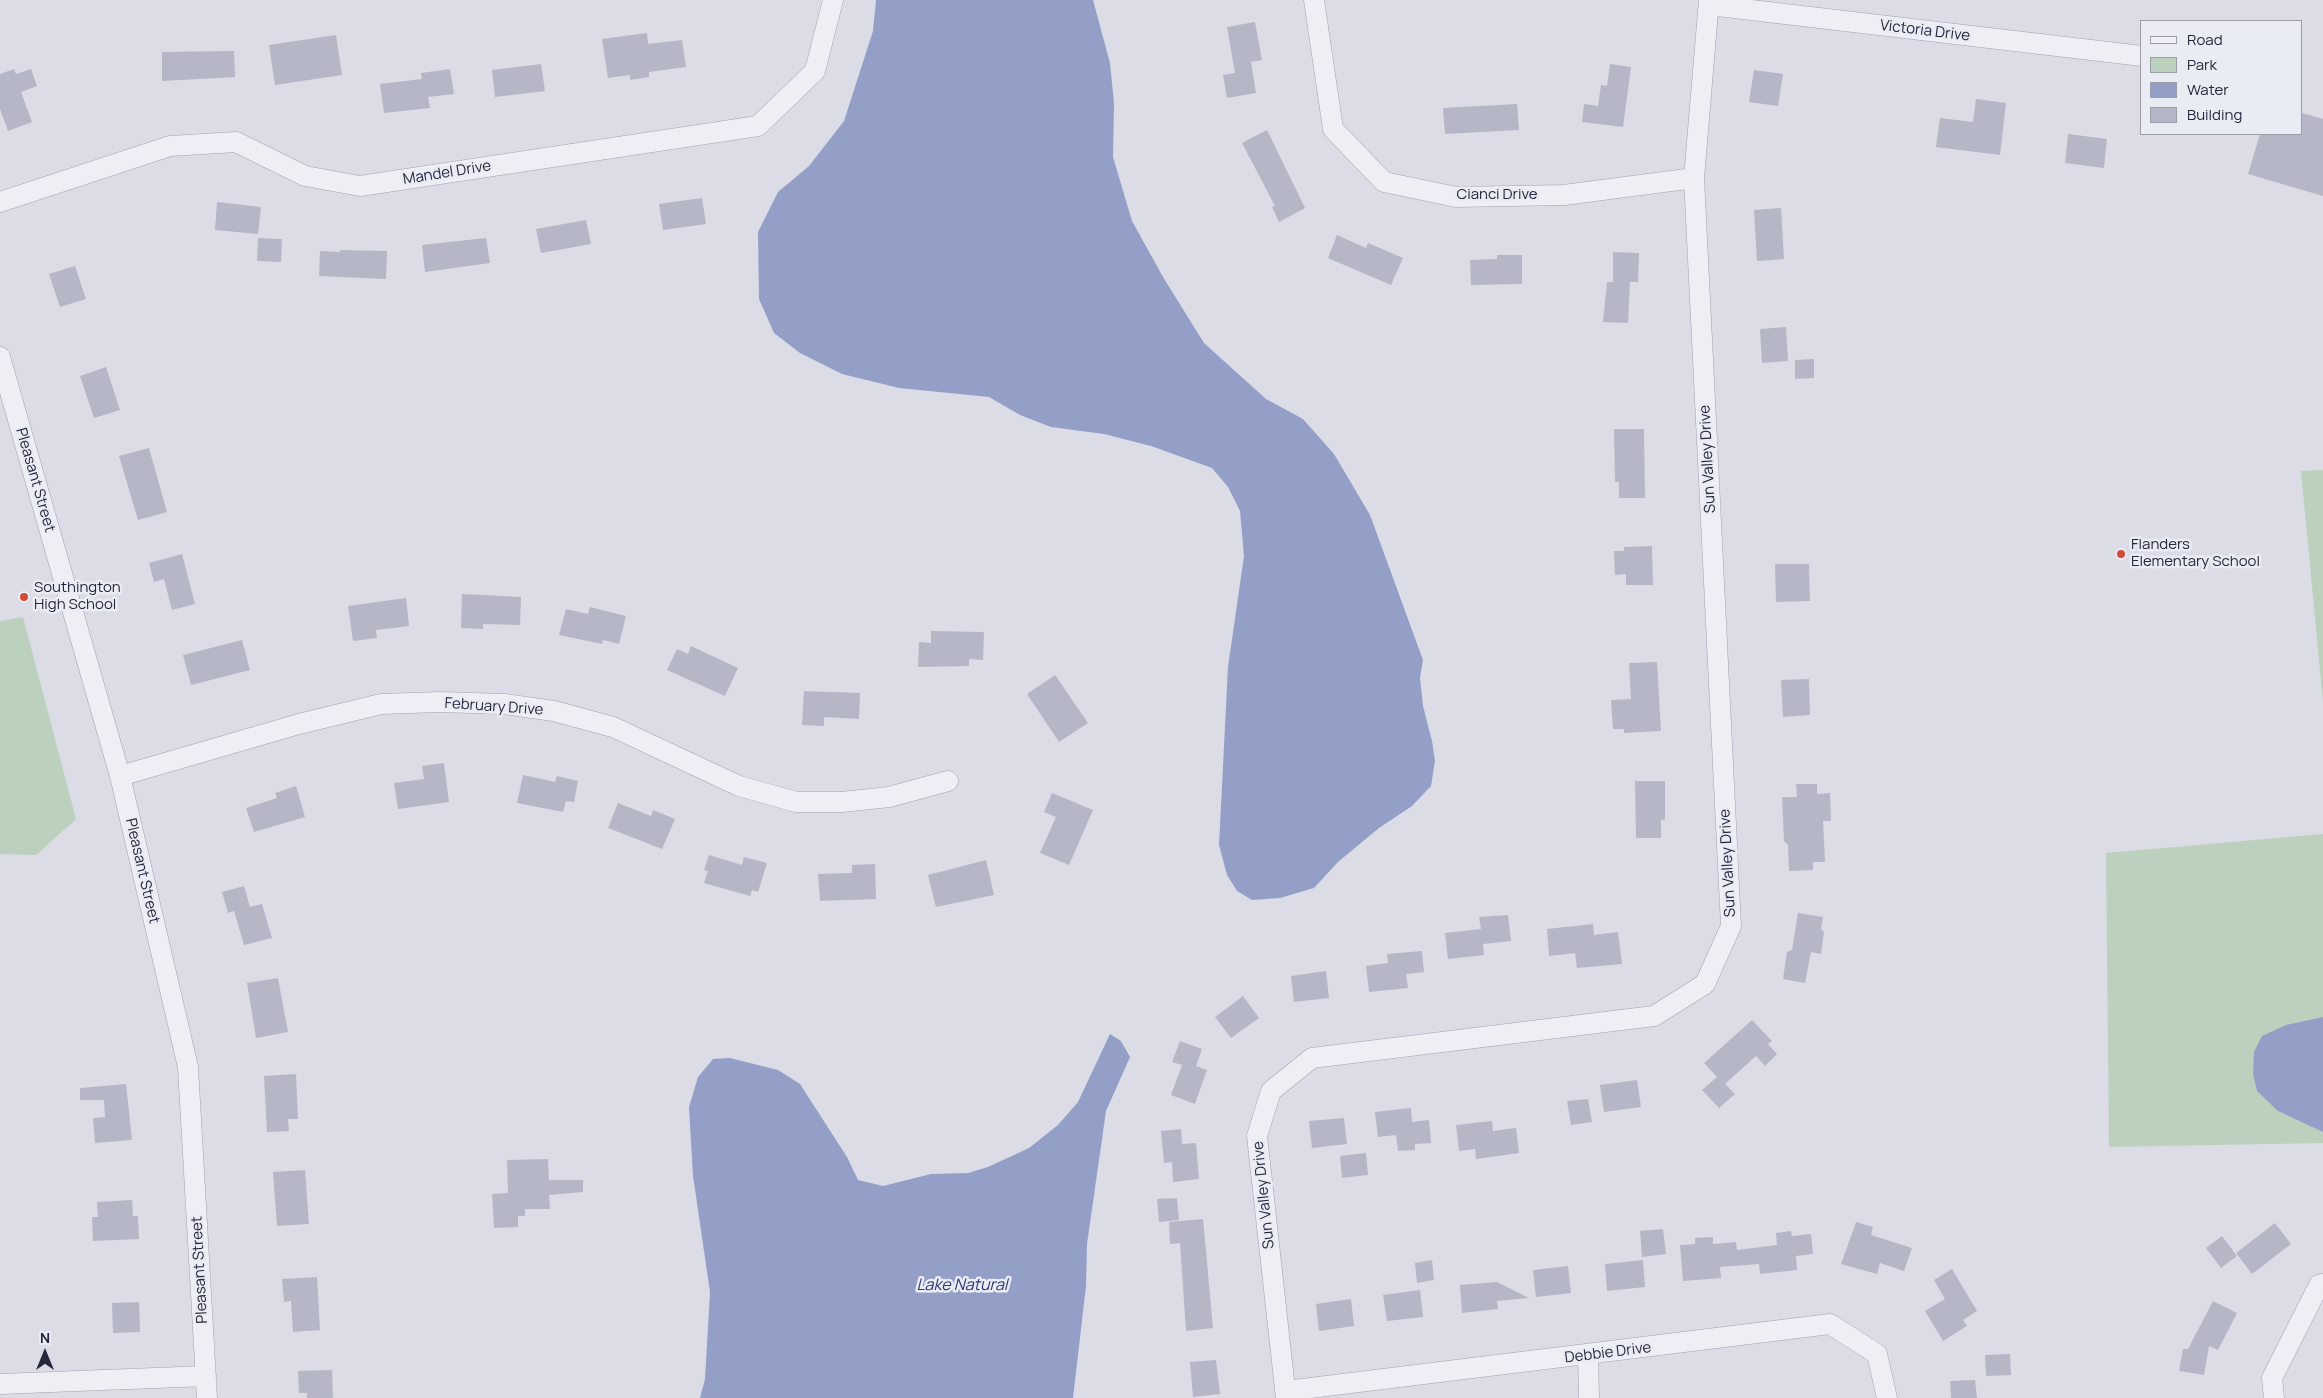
<!DOCTYPE html>
<html>
<head>
<meta charset="utf-8">
<style>
  body { margin:0 }
  #map { position:relative; width:2323px; height:1398px; overflow:hidden; background:#dbdce6; font-family:Manrope,sans-serif }
  canvas { display:block }
  .legend { position:absolute; left:2140px; top:20px; width:162px; height:115px; box-sizing:border-box; background:#eaecf4; border:1px solid #9b9dab; margin:0; padding:6px 9px; list-style:none; font-size:15px; color:#25273d }
  .legend li { display:flex; align-items:center; gap:10px; height:25px }
  .legend b { width:25px; border:1px solid #9b9dab }
  .north { position:absolute; left:20px; top:1328px; width:50px; height:50px; -webkit-text-stroke:4px #eaecf4; paint-order:stroke; rotate:0deg; font-size:14px; font-weight:700; line-height:20px; text-align:center; color:#25273d }
  .north::after { content:''; display:block; margin:auto; width:18px; height:22px; background:#25273d; clip-path:polygon(50% 0,100% 100%,50% 72%,0 100%) }
</style>
</head>
<body>
<div id="map">
<canvas width="2323" height="1398"></canvas>
<ul class="legend">
<li><b style="height:6px;background:#eeeef5"></b>Road</li>
<li><b style="height:14px;background:#bcd1bd"></b>Park</li>
<li><b style="height:14px;background:#949fc8"></b>Water</li>
<li><b style="height:14px;background:#b5b7c6"></b>Building</li>
</ul>
<div class="north">N</div>
</div>
<script>
const ctx = document.querySelector('canvas').getContext('2d');
ctx.lineJoin = 'round';
function fill(path, color) {
  ctx.fillStyle = color;
  ctx.fill(path, 'evenodd');
}
function poly(rows) {
  const path = new Path2D();
  for (const r of rows) {
    path.moveTo(r[0], r[1]);
    for (let i = 2; i < r.length; i += 2) path.lineTo(r[i], r[i + 1]);
  }
  return path;
}
function stroke(path, color, width, dash) {
  ctx.strokeStyle = color;
  ctx.lineWidth = width;
  ctx.lineCap = dash ? 'butt' : 'round';
  ctx.setLineDash(dash || []);
  ctx.stroke(path);
}
function drawText(font, color, halo, rows, align = 'center') {
  ctx.font = font + ' Manrope,sans-serif';
  ctx.lineWidth = 5;
  ctx.setLineDash([]);
  ctx.textBaseline = 'middle';
  ctx.strokeStyle = halo;
  ctx.fillStyle = color;
  for (const [text, x, y, turn = 0] of rows) {
    ctx.save();
    ctx.translate(x, y);
    ctx.rotate((+turn || 0) * Math.PI / 180);
    ctx.textAlign = isNaN(turn) ? turn : align;
    if (halo) ctx.strokeText(text, 0, 0);
    ctx.fillText(text, 0, 0);
    ctx.restore();
  }
}
fill(poly([
  [2323,470,2323,702,2301,471],
  [23,617,76,819,36,855,0,854,0,621],
  [2323,834,2323,1143,2109,1147,2106,853]
]), '#bcd1bd');
fill(poly([
  [876,0,1093,0,1110,63,1114,103,1113,157,1132,221,1163,277,1204,343,1266,399,1303,419,1334,454,1370,515,1423,660,1420,678,1423,706,1432,741,1435,761,1431,786,1412,806,1379,828,1338,862,1314,888,1280,898,1252,900,1237,891,1227,875,1219,845,1228,667,1244,556,1240,511,1228,487,1212,468,1151,446,1104,434,1051,427,1020,415,989,397,899,388,842,374,800,353,774,333,759,299,758,232,778,192,809,166,844,121,873,31],
  [2323,1017,2323,1132,2278,1111,2257,1091,2253,1074,2254,1052,2262,1036,2286,1025],
  [1110,1034,1121,1041,1130,1057,1106,1111,1087,1244,1086,1286,1073,1398,700,1398,705,1379,710,1292,693,1176,689,1107,698,1077,713,1059,730,1058,778,1070,800,1084,847,1157,858,1180,883,1186,931,1174,968,1173,988,1167,1029,1148,1058,1125,1078,1102]
]), '#949fc8');
fill(poly([
  [1255,22,1262,60,1251,62,1256,93,1227,98,1223,75,1235,73,1227,27],
  [647,33,648,44,682,40,686,67,649,72,649,77,630,80,630,75,608,78,602,39],
  [336,35,342,75,275,85,269,45],
  [234,51,235,77,162,81,162,52],
  [541,64,545,91,495,97,492,70],
  [1610,64,1631,67,1623,127,1582,122,1584,104,1598,106,1601,85,1607,86],
  [14,69,16,74,31,69,37,86,21,92,32,122,8,131,0,109,0,74],
  [450,69,454,94,428,97,430,108,384,113,380,84,422,79,421,73],
  [1754,70,1783,74,1778,106,1749,102],
  [1976,99,2006,103,2000,155,1936,147,1940,118,1973,122],
  [1517,104,1519,130,1445,134,1443,108],
  [2302,113,2323,119,2323,196,2248,174,2260,134,2302,134],
  [1267,130,1305,208,1279,222,1272,207,1275,206,1242,143],
  [2068,134,2107,139,2104,168,2065,163],
  [702,198,706,224,663,230,659,204],
  [217,202,261,207,258,234,215,230],
  [1781,208,1784,259,1757,261,1754,210],
  [586,220,591,244,541,253,536,229],
  [1337,235,1366,248,1368,243,1403,258,1391,285,1328,258],
  [258,238,282,239,281,262,257,261],
  [486,238,490,263,425,272,422,245],
  [340,250,387,251,386,279,319,276,320,251,340,252],
  [1613,252,1639,253,1638,282,1630,282,1628,323,1603,322,1607,282,1613,282],
  [1497,255,1522,255,1522,284,1471,285,1470,260,1497,259],
  [75,266,86,299,60,307,49,274],
  [1786,327,1788,361,1762,363,1760,329],
  [1814,359,1814,378,1795,379,1795,360],
  [106,367,120,410,94,418,80,376],
  [1614,429,1644,429,1645,498,1619,498,1619,482,1615,482],
  [149,448,167,512,138,520,119,456],
  [1652,546,1653,585,1626,585,1626,574,1615,575,1614,551,1624,551,1624,547],
  [182,554,195,604,172,610,164,579,154,582,149,563],
  [1775,564,1809,564,1810,601,1776,602],
  [462,594,521,597,520,625,483,624,483,629,461,628],
  [406,598,409,626,376,630,377,638,353,641,348,606],
  [590,607,626,616,619,644,603,640,602,644,559,635,566,609,588,614],
  [931,631,984,632,983,660,969,659,969,666,918,667,919,642,931,643],
  [242,640,250,670,191,685,183,655],
  [691,646,738,668,725,696,667,670,677,649,688,654],
  [1657,662,1661,731,1624,733,1624,729,1613,729,1611,700,1631,699,1629,663],
  [1055,675,1088,723,1059,742,1027,694],
  [1809,679,1810,715,1783,717,1781,680],
  [804,691,860,693,859,719,824,717,824,726,802,725],
  [444,763,449,802,398,809,394,783,424,779,422,766],
  [523,775,555,782,557,776,578,781,574,802,566,801,563,812,517,803],
  [1635,781,1665,781,1665,820,1661,820,1661,838,1636,838],
  [1796,784,1817,784,1817,794,1830,793,1831,821,1823,821,1825,862,1813,862,1813,870,1789,871,1788,845,1784,841,1782,797,1797,797],
  [296,786,305,817,254,832,246,808,277,798,275,793],
  [1052,793,1093,810,1069,865,1040,853,1056,817,1044,812],
  [618,803,651,816,653,810,675,819,662,849,608,828],
  [709,855,742,865,744,857,767,863,758,892,752,890,750,896,704,883,708,871,704,870],
  [986,860,994,895,936,907,928,875],
  [875,864,876,899,820,901,818,874,852,873,852,865],
  [244,886,250,907,262,904,272,938,244,945,234,911,228,913,222,892],
  [1798,913,1823,917,1821,929,1824,932,1821,954,1811,952,1805,983,1783,979,1787,952,1792,950],
  [1508,915,1511,941,1483,944,1484,955,1448,959,1445,933,1481,929,1479,917],
  [1593,924,1594,935,1618,932,1622,964,1577,968,1575,953,1549,956,1547,929],
  [1422,951,1424,972,1406,974,1408,988,1369,992,1366,966,1388,963,1387,954],
  [1326,971,1329,998,1294,1002,1291,976],
  [278,978,288,1032,256,1038,247,983],
  [1243,996,1259,1018,1231,1038,1215,1017],
  [1752,1020,1772,1041,1768,1044,1777,1054,1765,1066,1756,1056,1725,1084,1735,1094,1719,1108,1702,1090,1717,1077,1704,1063],
  [1180,1041,1202,1049,1196,1066,1207,1070,1195,1104,1171,1095,1182,1065,1172,1062],
  [296,1074,298,1119,288,1119,289,1131,267,1132,264,1076],
  [1637,1080,1641,1107,1604,1112,1600,1085],
  [126,1084,132,1140,95,1143,93,1118,105,1117,104,1100,80,1100,80,1088],
  [1588,1099,1592,1122,1571,1125,1567,1101],
  [1411,1108,1412,1122,1429,1120,1431,1143,1415,1144,1415,1150,1398,1151,1396,1135,1378,1137,1375,1112],
  [1344,1118,1347,1144,1312,1148,1309,1121],
  [1492,1121,1493,1131,1516,1128,1519,1153,1476,1159,1475,1149,1459,1151,1456,1125],
  [1181,1129,1182,1144,1196,1143,1199,1179,1173,1182,1172,1162,1164,1163,1161,1131],
  [1366,1153,1368,1175,1342,1178,1340,1156],
  [548,1159,549,1180,583,1180,583,1192,549,1195,550,1209,525,1209,525,1216,518,1216,518,1227,494,1228,492,1194,508,1193,507,1160],
  [305,1170,309,1224,277,1226,273,1172],
  [1177,1198,1179,1220,1159,1222,1157,1199],
  [132,1200,133,1216,138,1216,139,1239,93,1241,92,1217,98,1217,97,1202],
  [1203,1219,1213,1328,1186,1331,1180,1243,1170,1244,1169,1222],
  [1856,1222,1873,1227,1871,1235,1912,1248,1904,1271,1880,1263,1877,1274,1841,1264],
  [2275,1223,2291,1244,2252,1274,2236,1253],
  [1663,1229,1666,1254,1642,1257,1640,1231],
  [1791,1231,1792,1236,1811,1234,1813,1254,1796,1256,1797,1270,1760,1274,1759,1264,1720,1267,1721,1278,1683,1281,1680,1245,1695,1244,1695,1238,1713,1237,1713,1244,1736,1242,1737,1250,1777,1245,1776,1233],
  [2222,1236,2237,1256,2221,1268,2206,1248],
  [1432,1260,1434,1280,1417,1283,1415,1263],
  [1643,1260,1645,1287,1607,1291,1605,1264],
  [1568,1266,1571,1293,1536,1297,1533,1270],
  [1952,1269,1977,1311,1963,1320,1967,1326,1943,1341,1925,1311,1945,1299,1934,1280],
  [317,1277,320,1330,293,1332,291,1301,284,1302,282,1279],
  [1497,1282,1529,1298,1497,1301,1498,1309,1462,1313,1460,1285],
  [1420,1290,1423,1317,1387,1321,1383,1295],
  [1351,1299,1354,1326,1319,1331,1316,1304],
  [2213,1301,2237,1313,2218,1350,2209,1346,2204,1375,2179,1371,2183,1349,2188,1349],
  [139,1302,140,1332,113,1333,112,1303],
  [2010,1354,2011,1375,1986,1376,1985,1355],
  [1216,1360,1220,1394,1193,1397,1190,1362],
  [332,1370,333,1398,307,1398,307,1393,299,1393,298,1371],
  [1975,1380,1977,1398,1951,1398,1950,1381]
]), '#b5b7c6');
const minor = poly([
  [1314,0,1333,129,1384,182,1456,197,1564,195,1694,178],
  [1709,5,2142,56],
  [0,202,170,146,236,142,305,176,360,186,758,126,815,71,833,0],
  [0,357,120,776,188,1067,207,1398],
  [120,776,299,724,381,704,440,702,504,704,554,711,613,727,739,786,796,802,842,802,889,797,948,781],
  [1588,1355,1589,1398],
  [0,1384,206,1376],
  [1286,1391,1830,1324,1877,1354,1887,1398],
  [1286,1398,1257,1136,1271,1091,1312,1058,1654,1016,1705,984,1731,926,1694,178,1709,0],
  [2274,1398,2272,1378,2319,1285,2323,1284]
]);
stroke(minor, '#a1a2b0', 21);
stroke(minor, '#eeeef5', 20);
for (const [x, y, r, color] of [
  [2121,554,5,"#d24d39"],
  [24,597,5,"#d24d39"]
]) {
  const dot = new Path2D();
  dot.arc(x, y, r, 0, 2 * Math.PI);
  ctx.fillStyle = color;
  ctx.fill(dot);
  stroke(dot, '#eaecf4', 2);
}
drawText('15px', '#25273d', '#eaecf4', [
  ["Victoria Drive",1925,31,7],
  ["Mandel Drive",447,173,-9],
  ["Cianci Drive",1497,195],
  ["Sun Valley Drive",1708,459,-93],
  ["Pleasant Street",35,480,74],
  ["February Drive",494,707,4],
  ["Sun Valley Drive",1728,863,-93],
  ["Pleasant Street",142,871,77],
  ["Sun Valley Drive",1264,1195,-96],
  ["Pleasant Street",200,1270,-93],
  ["Debbie Drive",1608,1353,-7]
]);
drawText('15px', '#25273d', '#eaecf4', [
  ["Flanders",2131,545],
  ["Elementary School",2131,562],
  ["Southington",34,588],
  ["High School",34,605]
], 'left');
drawText('italic 16px', '#2e3972', '#eaecf4', [
  ["Lake Natural",962,1286]
]);
</script>
</body>
</html>
